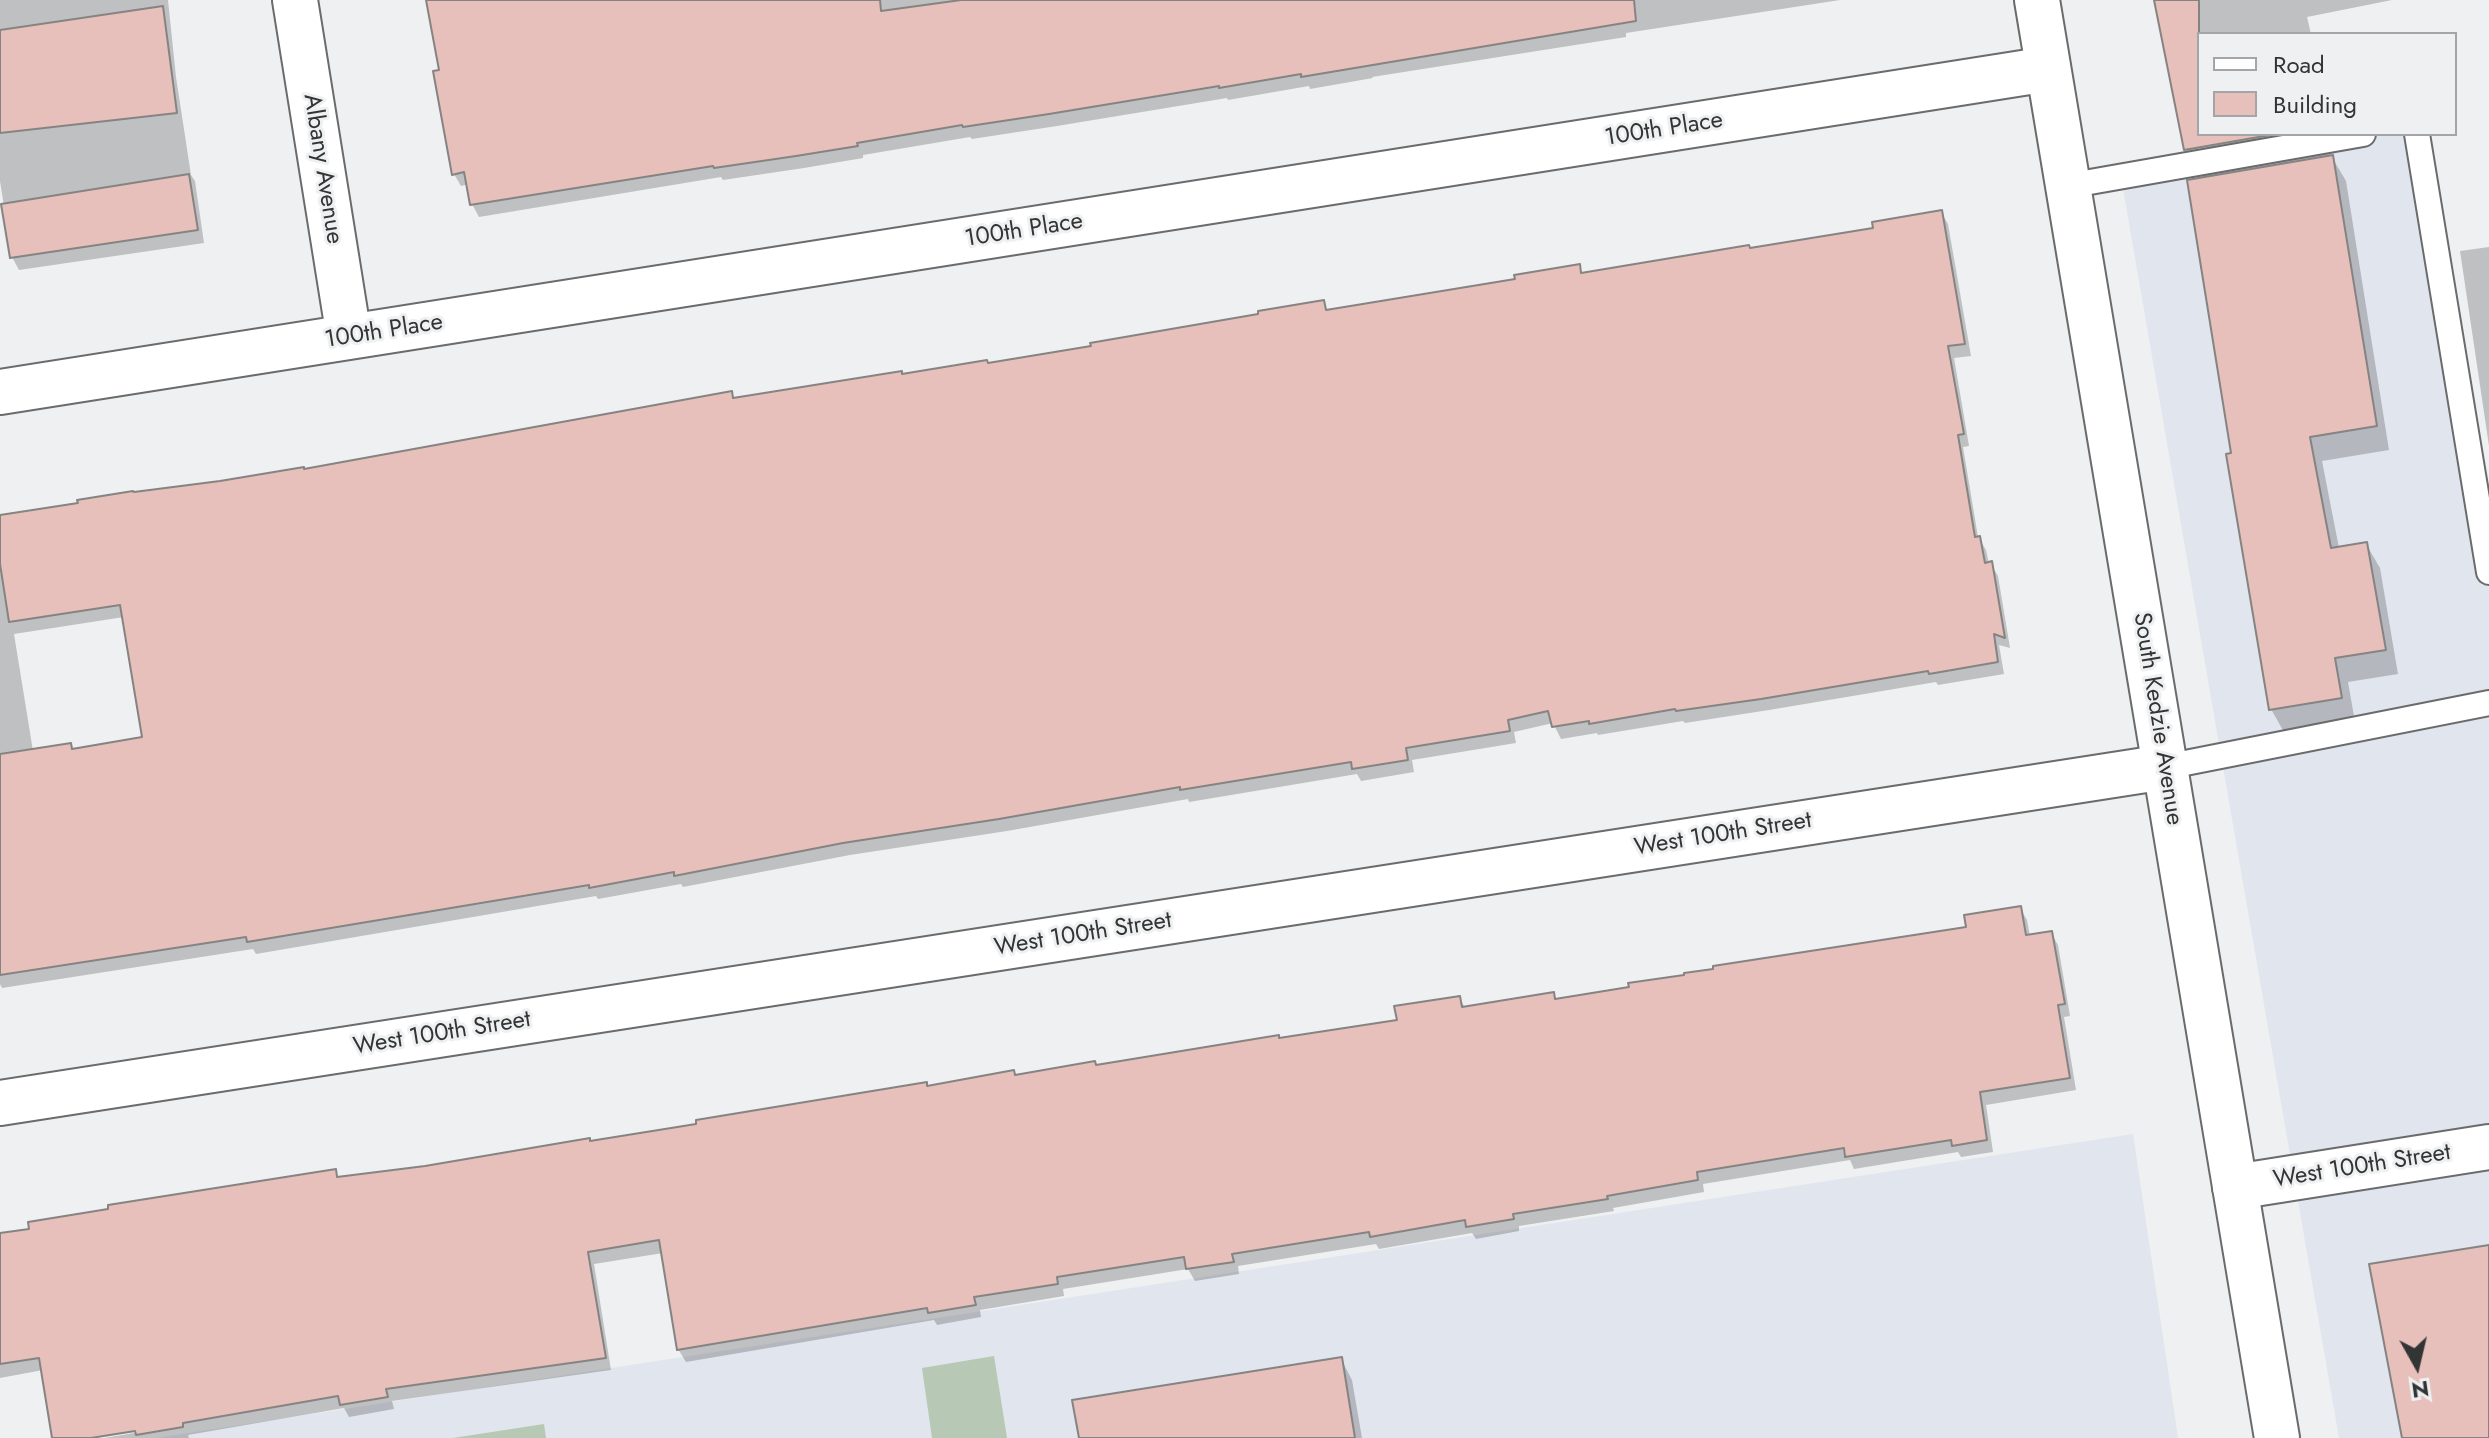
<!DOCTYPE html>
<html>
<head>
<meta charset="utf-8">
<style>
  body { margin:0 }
  #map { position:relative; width:2489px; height:1438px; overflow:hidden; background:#eff0f2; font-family:Jost,sans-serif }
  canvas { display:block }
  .legend { position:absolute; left:2197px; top:32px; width:260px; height:104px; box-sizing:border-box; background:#eff0f2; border:2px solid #a4a5a6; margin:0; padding:10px 14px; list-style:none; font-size:24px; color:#333434 }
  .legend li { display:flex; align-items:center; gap:16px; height:40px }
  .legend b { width:40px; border:2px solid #a4a5a6 }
  .north { position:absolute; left:2377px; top:1326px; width:80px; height:80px; -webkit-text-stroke:6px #eff0f2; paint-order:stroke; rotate:172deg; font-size:22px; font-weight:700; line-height:32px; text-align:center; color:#333434 }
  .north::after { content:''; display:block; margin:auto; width:28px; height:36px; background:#333434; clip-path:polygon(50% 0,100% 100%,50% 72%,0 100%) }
</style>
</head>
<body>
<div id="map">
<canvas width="2489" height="1438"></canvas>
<ul class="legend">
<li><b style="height:10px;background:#fff"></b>Road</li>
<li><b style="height:22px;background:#e7c0bb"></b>Building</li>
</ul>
<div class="north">N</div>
</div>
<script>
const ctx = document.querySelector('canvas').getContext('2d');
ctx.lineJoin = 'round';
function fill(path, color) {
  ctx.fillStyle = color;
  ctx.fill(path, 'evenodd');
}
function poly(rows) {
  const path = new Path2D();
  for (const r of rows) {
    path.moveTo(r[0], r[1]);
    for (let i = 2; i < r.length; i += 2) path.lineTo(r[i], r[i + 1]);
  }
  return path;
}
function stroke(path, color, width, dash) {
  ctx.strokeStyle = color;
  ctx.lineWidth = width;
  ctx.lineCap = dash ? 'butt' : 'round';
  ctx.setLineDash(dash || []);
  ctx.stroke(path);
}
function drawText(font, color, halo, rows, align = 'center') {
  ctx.font = font + ' Jost,sans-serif';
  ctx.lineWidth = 6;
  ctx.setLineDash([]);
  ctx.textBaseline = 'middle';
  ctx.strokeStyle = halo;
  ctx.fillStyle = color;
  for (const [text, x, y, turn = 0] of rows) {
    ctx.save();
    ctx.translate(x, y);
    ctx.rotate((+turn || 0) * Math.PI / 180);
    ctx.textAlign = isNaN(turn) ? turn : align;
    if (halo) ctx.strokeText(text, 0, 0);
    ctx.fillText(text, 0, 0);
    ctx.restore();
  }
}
fill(poly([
  [2363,134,2417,134,2489,571,2489,1438,2339,1438,2121,177],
  [2133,1134,2178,1438,156,1438]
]), '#e1e5ed');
fill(poly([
  [994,1356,1007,1438,932,1438,922,1368],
  [544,1424,546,1438,453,1438]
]), '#b7c8b4');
fill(poly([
  [0,0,168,0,176,77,191,175,195,181,204,243,19,270,12,257,0,181],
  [428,0,1840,0,1626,33,1626,37,1372,77,1373,78,1310,89,1309,86,1228,100,1227,98,1057,126,972,139,970,137,863,155,863,158,804,168,723,180,721,177,479,217,472,204,469,184,461,186,454,174,441,72],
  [2156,0,2392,0,2307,17,2311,34,2199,34,2199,134,2331,134,2335,153,2330,154,2346,181,2389,450,2322,461,2339,548,2366,544,2380,568,2398,674,2348,682,2355,722,2285,734,2271,709,2233,454,2203,179,2186,150],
  [1941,212,1948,224,1971,356,1954,358,1969,446,1963,447,1978,537,1986,550,1989,564,1991,564,1998,576,2010,648,1999,645,2004,674,1938,685,1936,682,1769,710,1685,723,1683,721,1598,735,1597,733,1561,739,1553,723,1514,732,1516,743,1412,760,1414,772,1361,781,1357,774,1189,802,1188,799,1007,831,850,855,683,887,681,884,598,899,596,896,256,954,253,949,2,988,0,984,0,517,304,471,731,394,734,400,988,365,1093,348,1323,302,1329,312,1517,280,1579,267,1583,274,1750,250,1876,229],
  [124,617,145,738,73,751,33,751,14,634],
  [2489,247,2489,446,2460,251],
  [2020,908,2027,920,2030,936,2051,933,2058,945,2070,1016,2064,1017,2076,1090,1986,1105,1993,1152,1961,1157,1958,1152,1854,1169,1850,1160,1703,1184,1704,1192,1613,1208,1614,1211,1519,1226,1519,1231,1476,1239,1472,1233,1379,1249,1376,1244,1238,1266,1239,1274,1195,1281,1188,1269,1063,1289,1064,1296,980,1310,981,1317,937,1325,934,1320,686,1362,678,1349,663,1253,594,1264,611,1370,392,1401,394,1409,349,1417,344,1408,188,1435,189,1438,104,1438,146,1431,145,1427,78,1438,54,1438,43,1370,0,1378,0,1235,335,1171,339,1179,590,1143,928,1088,1096,1067,1399,1022,1459,998,1466,1009,1553,994,1557,1000,1968,929],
  [1341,1359,1352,1380,1362,1438,1081,1438]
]), '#0003');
const building = poly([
  [426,0,880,0,881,11,961,0,1634,0,1636,21,1301,77,1301,74,1219,88,1219,86,1049,114,963,127,962,125,857,143,858,146,796,156,714,168,713,166,470,205,464,172,452,175,433,71,439,70,426,0],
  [2154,0,2199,0,2199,134,2276,134,2184,150,2154,0],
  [163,6,177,113,0,133,0,30,163,6],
  [2333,155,2377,426,2310,437,2331,548,2367,542,2386,650,2335,658,2342,698,2269,710,2226,454,2231,453,2187,180,2333,155],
  [189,174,198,230,10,258,1,204,189,174],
  [1942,210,1965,344,1948,346,1964,434,1958,435,1975,537,1980,536,1985,563,1992,561,2005,638,1994,634,1998,662,1929,674,1928,671,1761,699,1676,711,1675,709,1589,724,1589,721,1552,727,1548,711,1508,720,1510,731,1406,748,1408,760,1352,769,1351,762,1180,790,1180,787,999,819,843,843,674,876,674,872,589,888,589,885,247,942,246,937,0,975,0,754,71,743,72,749,142,737,120,605,9,622,0,564,0,515,78,503,77,500,133,491,134,492,220,481,304,467,304,469,732,391,733,398,902,371,902,374,987,360,988,363,1091,346,1090,343,1258,314,1258,311,1324,300,1326,310,1515,279,1514,275,1580,264,1581,273,1749,245,1750,248,1873,228,1872,222,1942,210],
  [2021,906,2026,935,2052,931,2065,1004,2058,1005,2070,1078,1980,1092,1987,1140,1952,1146,1951,1140,1845,1157,1844,1148,1697,1172,1698,1180,1607,1196,1608,1199,1513,1214,1514,1219,1466,1227,1465,1220,1370,1237,1369,1232,1232,1254,1234,1262,1186,1269,1184,1257,1057,1277,1058,1284,974,1297,976,1305,928,1313,927,1308,677,1350,659,1240,588,1252,606,1358,386,1389,388,1397,340,1405,338,1396,183,1423,183,1427,136,1435,135,1431,91,1438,52,1438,39,1358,0,1364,0,1233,29,1229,28,1222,108,1209,108,1205,336,1169,337,1177,425,1166,590,1138,590,1141,696,1124,696,1120,927,1082,927,1086,1014,1070,1015,1075,1095,1061,1096,1065,1279,1035,1279,1038,1397,1020,1394,1006,1460,996,1462,1007,1554,992,1555,999,1629,987,1628,983,1684,975,1684,973,1713,969,1713,966,1966,927,1964,915,2021,906],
  [2489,1245,2489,1438,2402,1438,2369,1264,2489,1245],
  [1342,1357,1355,1438,1079,1438,1072,1400,1342,1357]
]);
fill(building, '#e7c0bb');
stroke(building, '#868483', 2);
const service = poly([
  [2417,134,2489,572],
  [2067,186,2363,134],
  [2165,767,2489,703]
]);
const minor = poly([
  [295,0,349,337],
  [0,392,2048,69],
  [0,1103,2165,767],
  [2235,1187,2489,1147]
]);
const secondary = poly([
  [2037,0,2277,1438]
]);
stroke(service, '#6a6b6c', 28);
stroke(minor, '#6a6b6c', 48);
stroke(secondary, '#6a6b6c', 48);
stroke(service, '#fff', 24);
stroke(minor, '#fff', 44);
stroke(secondary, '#fff', 44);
drawText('24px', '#333434', '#eff0f2', [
  ["100th Place",1664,130,-9],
  ["Albany Avenue",322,169,81],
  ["100th Place",1024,231,-9],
  ["100th Place",384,332,-9],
  ["South Kedzie Avenue",2157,719,81],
  ["West 100th Street",1723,835,-9],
  ["West 100th Street",1083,935,-9],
  ["West 100th Street",442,1034,-9],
  ["West 100th Street",2362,1167,-9]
]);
</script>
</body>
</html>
